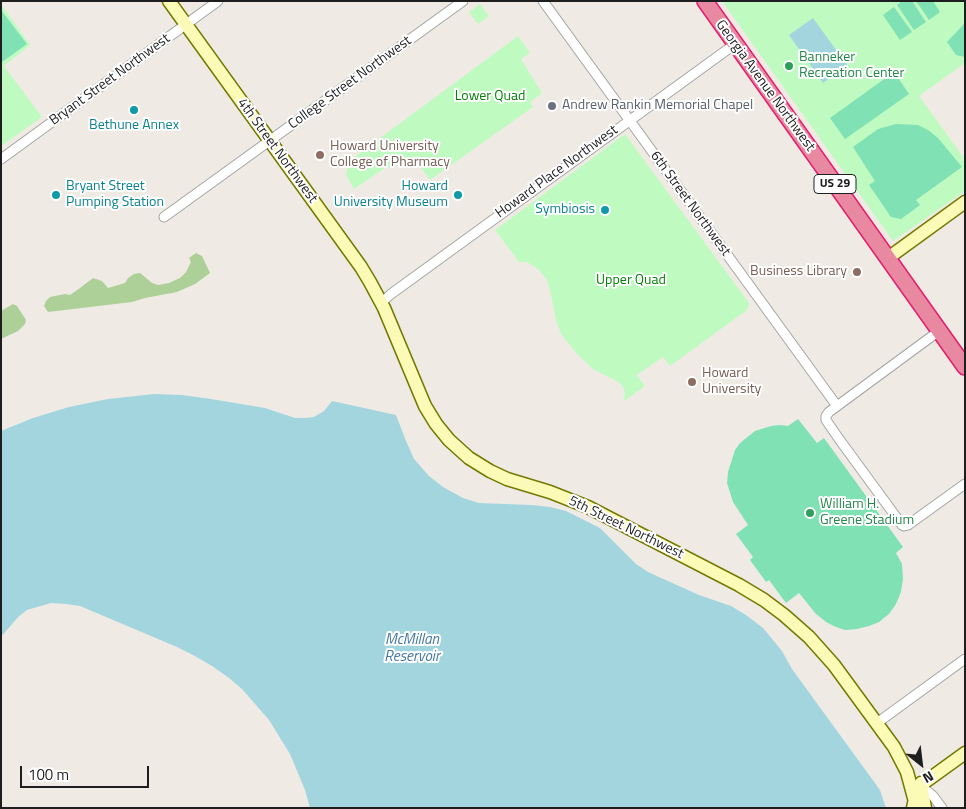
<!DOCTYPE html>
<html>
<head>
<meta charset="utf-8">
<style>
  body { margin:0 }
  #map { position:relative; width:966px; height:809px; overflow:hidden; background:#efebe4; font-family:"Titillium Web",sans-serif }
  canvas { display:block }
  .frame { position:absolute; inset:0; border:2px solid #1e1e1e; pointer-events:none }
  .north { position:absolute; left:896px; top:739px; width:50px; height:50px; -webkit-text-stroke:4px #fff; paint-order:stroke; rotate:151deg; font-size:14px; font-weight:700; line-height:20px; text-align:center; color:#1e1e1e }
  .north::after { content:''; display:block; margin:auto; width:18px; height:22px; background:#1e1e1e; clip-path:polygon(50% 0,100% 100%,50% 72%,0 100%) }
  .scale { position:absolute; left:20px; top:766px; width:129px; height:22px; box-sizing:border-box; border:2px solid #1e1e1e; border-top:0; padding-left:6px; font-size:15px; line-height:18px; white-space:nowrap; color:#1e1e1e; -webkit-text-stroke:4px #fff; paint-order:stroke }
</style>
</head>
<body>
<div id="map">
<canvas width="966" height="809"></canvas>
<div class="frame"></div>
<div class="north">N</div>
<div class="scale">100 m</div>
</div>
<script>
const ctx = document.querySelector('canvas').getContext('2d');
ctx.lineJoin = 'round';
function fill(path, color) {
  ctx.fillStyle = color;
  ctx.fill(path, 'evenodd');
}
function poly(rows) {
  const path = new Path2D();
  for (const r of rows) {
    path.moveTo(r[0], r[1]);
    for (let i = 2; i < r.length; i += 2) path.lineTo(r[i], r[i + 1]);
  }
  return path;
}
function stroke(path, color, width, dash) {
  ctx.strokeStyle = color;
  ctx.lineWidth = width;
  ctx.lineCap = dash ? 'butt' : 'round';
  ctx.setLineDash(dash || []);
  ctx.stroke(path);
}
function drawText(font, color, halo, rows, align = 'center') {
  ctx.font = font + ' "Titillium Web",sans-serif';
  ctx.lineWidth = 4;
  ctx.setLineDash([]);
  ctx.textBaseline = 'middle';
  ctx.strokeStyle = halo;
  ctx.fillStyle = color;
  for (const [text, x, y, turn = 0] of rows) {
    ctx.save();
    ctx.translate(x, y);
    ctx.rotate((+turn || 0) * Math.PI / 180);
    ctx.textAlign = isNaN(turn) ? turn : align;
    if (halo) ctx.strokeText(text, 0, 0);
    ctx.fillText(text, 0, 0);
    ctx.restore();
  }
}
fill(poly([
  [196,253,202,256,210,273,195,284,177,292,145,298,132,302,48,312,44,306,46,301,50,297,65,294,70,295,80,288,93,278,102,281,108,288,125,283,128,278,134,274,140,273,152,283,158,285,169,283,180,278,186,272,191,262,189,258],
  [13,304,17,306,26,320,25,324,18,331,1,339,1,311]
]), '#acd097');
fill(poly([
  [722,1,965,1,965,63,919,96,964,158,962,159,965,162,965,191,893,241],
  [1,4,30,45,4,66,42,117,1,146],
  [480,4,489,16,478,24,469,12],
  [518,36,530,53,521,59,542,93,530,102,533,107,430,180,414,158,404,166,393,164,382,170,354,189,346,175,349,161],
  [625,134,749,303,747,310,670,366,663,357,637,375,645,386,624,401,625,393,624,389,620,383,593,369,578,355,561,334,556,320,550,290,547,280,538,269,527,262,519,262,495,230]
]), '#bffbc0');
fill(poly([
  [902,1,912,1,926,22,914,30,897,5],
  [916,1,933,1,940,12,929,20],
  [894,7,912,32,900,40,883,15],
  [1,10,27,44,2,62,1,61],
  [965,23,965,57,956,55,947,42],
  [894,72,909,94,845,139,830,118],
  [896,124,918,125,928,130,938,138,962,167,916,200,920,205,901,219,891,217,869,185,875,181,853,147,878,129],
  [798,419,817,443,824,438,903,547,896,553,902,564,903,579,901,592,896,604,889,614,879,622,869,626,857,629,845,630,836,627,826,622,816,614,799,593,786,603,769,580,766,582,750,560,753,557,736,534,748,525,733,502,727,483,728,472,735,450,740,443,755,431,771,426,780,425,788,426]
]), '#7fe1b4');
fill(poly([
  [813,18,847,65,823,83,789,35],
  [154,394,182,395,211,399,265,408,295,418,305,418,314,417,324,411,332,401,396,415,406,441,414,459,429,476,443,487,463,498,479,503,532,505,550,507,566,511,600,528,636,564,648,572,699,595,731,606,746,615,763,628,782,651,792,669,880,790,886,808,310,808,305,790,290,754,269,720,242,689,229,678,212,666,193,655,177,647,80,606,66,604,51,603,27,610,18,617,1,637,1,431,33,418,69,407,108,399]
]), '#a3d5df');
const street = poly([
  [543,1,837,406],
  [1,159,218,1],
  [164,217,463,1],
  [381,303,391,294,735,44],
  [939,331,829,412,826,416,826,420,839,439,902,525,904,526,908,525,965,484],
  [877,723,965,659],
  [921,786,933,796,942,808]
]);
const secondary = poly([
  [169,1,361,267,370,282,384,308,425,406,436,424,449,440,469,458,490,471,507,479,550,492,588,507,739,585,764,600,784,615,809,637,834,665,894,747,907,772,914,798],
  [888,258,965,202],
  [921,783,925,808],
  [913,808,916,794,925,782,965,753]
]);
const highway = poly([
  [705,1,965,367]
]);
stroke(street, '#a5a5a5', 11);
stroke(secondary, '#747901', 15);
stroke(highway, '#e01f6e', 18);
stroke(street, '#fff', 9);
stroke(secondary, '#fbfab6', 12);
stroke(highway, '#e989a1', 15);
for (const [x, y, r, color] of [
  [789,66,5,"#2e9e5b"],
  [552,106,5,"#6b7280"],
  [134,110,5,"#0f9aa8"],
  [320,155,5,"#8d6e63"],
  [56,195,5,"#0f9aa8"],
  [458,195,5,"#0f9aa8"],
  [605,210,5,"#0f9aa8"],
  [857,272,5,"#8d6e63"],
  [692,382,5,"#8d6e63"],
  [810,513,5,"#2e9e5b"]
]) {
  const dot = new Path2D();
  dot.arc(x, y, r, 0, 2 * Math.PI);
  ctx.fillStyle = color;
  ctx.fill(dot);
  stroke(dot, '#fff', 2);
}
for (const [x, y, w] of [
  [835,184,42]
]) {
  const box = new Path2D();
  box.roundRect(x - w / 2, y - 9.5, w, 19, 4);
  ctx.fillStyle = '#fff';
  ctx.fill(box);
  stroke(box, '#1e1e1e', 1);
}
drawText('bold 12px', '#1e1e1e', null, [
  ["US 29",835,184]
]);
drawText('14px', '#27864d', '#fff', [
  ["Banneker",799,58],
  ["Recreation Center",799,74],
  ["William H.",820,505],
  ["Greene Stadium",820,521]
], 'left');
drawText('14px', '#1e1e1e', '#fff', [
  ["Bryant Street Northwest",110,80,-36],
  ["College Street Northwest",350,83,-36],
  ["Georgia Avenue Northwest",765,86,54],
  ["4th Street Northwest",277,151,54],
  ["Howard Place Northwest",557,172,-36],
  ["6th Street Northwest",690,204,54],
  ["5th Street Northwest",626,528,26]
]);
drawText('14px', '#08800a', '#fff', [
  ["Lower Quad",490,97],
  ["Upper Quad",631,281]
]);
drawText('14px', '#5b616d', '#fff', [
  ["Andrew Rankin Memorial Chapel",562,106]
], 'left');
drawText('14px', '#0d838f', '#fff', [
  ["Bethune Annex",134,126,"center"],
  ["Bryant Street",66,187,"left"],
  ["Pumping Station",66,203,"left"],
  ["Howard",448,187],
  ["University Museum",448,203],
  ["Symbiosis",595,210]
], 'right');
drawText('14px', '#785e54', '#fff', [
  ["Howard University",330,147],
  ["College of Pharmacy",330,163],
  ["Business Library",847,272,"right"],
  ["Howard",702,374],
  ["University",702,390]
], 'left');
drawText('italic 15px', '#4278a1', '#fff', [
  ["McMillan",412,640],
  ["Reservoir",412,657]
]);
</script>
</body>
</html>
